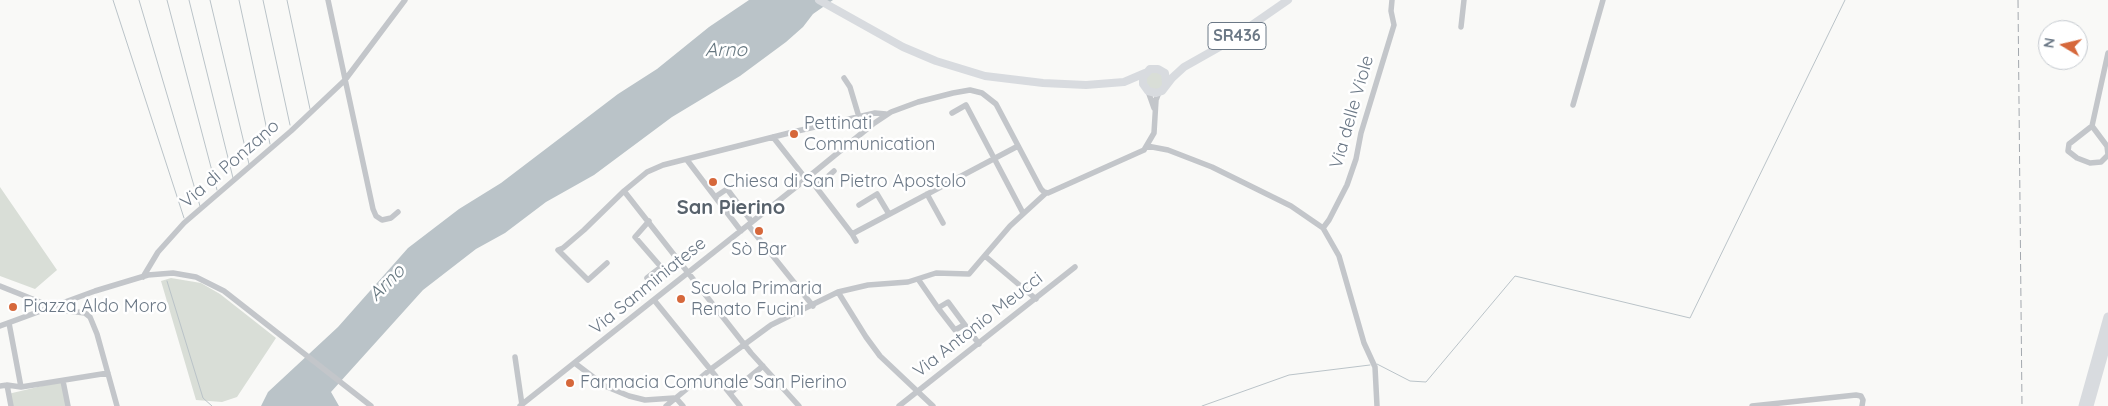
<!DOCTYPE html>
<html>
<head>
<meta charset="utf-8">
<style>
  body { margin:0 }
  #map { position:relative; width:2108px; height:406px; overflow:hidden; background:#f9f9f7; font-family:Quicksand,sans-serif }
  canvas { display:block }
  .north { position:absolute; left:2038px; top:20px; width:50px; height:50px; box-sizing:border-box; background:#fff; border:1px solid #c4c9cf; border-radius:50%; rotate:279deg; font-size:14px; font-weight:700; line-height:20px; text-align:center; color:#6b7886 }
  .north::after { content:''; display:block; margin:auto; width:18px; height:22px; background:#d6683b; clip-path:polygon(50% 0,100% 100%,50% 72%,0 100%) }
</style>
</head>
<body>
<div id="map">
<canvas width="2108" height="406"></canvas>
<div class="north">N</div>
</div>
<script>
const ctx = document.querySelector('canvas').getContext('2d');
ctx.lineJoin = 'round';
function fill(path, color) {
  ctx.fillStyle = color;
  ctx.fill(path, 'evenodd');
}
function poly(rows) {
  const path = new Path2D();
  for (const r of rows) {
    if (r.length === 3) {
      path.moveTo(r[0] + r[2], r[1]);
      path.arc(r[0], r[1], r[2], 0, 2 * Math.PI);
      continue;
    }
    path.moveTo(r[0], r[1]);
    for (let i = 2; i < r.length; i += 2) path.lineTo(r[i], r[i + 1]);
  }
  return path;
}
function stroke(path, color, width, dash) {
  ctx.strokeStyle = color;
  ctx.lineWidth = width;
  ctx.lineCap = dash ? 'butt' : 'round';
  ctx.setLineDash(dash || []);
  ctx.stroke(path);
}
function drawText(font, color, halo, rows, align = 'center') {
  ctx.font = font + ' Quicksand,sans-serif';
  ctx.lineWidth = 5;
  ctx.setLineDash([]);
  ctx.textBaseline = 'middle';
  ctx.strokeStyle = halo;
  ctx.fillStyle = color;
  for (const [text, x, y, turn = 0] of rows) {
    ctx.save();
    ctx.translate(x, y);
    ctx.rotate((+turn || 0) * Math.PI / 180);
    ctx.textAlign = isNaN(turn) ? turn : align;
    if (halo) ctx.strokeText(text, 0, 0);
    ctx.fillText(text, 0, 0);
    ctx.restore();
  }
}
fill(poly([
  [1155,81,9],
  [0,187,57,270,35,289,0,276],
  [171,278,201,283,220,294,276,338,237,397,222,402,196,400,161,281],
  [63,381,68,406,11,406,8,394]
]), '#d9ded7');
fill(poly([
  [749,0,833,0,813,14,803,27,786,42,740,76,672,117,594,175,546,202,505,233,476,249,423,290,331,392,339,406,261,406,268,392,338,327,408,248,459,209,501,183,618,94,657,69,709,27]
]), '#bac3c8');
stroke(poly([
  [113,0,184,218],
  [139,0,200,206],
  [167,0,217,190],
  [189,0,233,178],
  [210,0,249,164],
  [239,0,270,144],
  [263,0,290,125],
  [287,0,310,109],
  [167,281,203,398,212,406],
  [1377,364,1410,381,1426,382,1515,276,1690,318,1845,0],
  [1202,406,1289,375,1370,365]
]), '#bac3c8', 1);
stroke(poly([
  [328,0,373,209,376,216,382,220,391,218,398,212],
  [1461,27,1464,0],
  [844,78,850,87,859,117],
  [1148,91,1154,108],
  [1573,105,1603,0],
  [952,113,966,105,1023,213],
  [2092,126,2107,146,2108,155,2101,162,2090,163,2077,158,2068,151,2069,144,2092,126,2108,53],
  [773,137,806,179],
  [1147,146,1168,150,1212,167,1291,206,1323,228,1339,256,1364,343,1375,367,1377,406],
  [687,160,741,231],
  [834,171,816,187,852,234,1018,146],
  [624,191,751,353,799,406],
  [927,194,943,223],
  [715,197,727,189,752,222],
  [859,205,877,194,889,214],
  [748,225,813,306],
  [1323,228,1329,220,1347,185,1356,159,1361,133,1394,25,1391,11,1392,0],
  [852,234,856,241],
  [985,256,1036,299],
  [607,263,588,280,558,250,563,248,584,230,624,191,647,172,663,165,793,132,875,113,886,114],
  [143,277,158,252,184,223,291,131,345,80,405,0],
  [647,278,661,267,635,237,649,221],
  [918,279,938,308,948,302,979,344],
  [0,286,60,310,85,313,90,317,97,334,117,406],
  [838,292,866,337,880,356,933,406],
  [654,300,740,406],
  [938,308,955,330,964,325],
  [9,323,21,387],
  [0,326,95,291,148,275,173,273,196,277,224,291,371,406],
  [515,357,522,405],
  [576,364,605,386,629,396,645,400,674,398],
  [63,381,68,406],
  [7,385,11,406],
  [0,386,7,385,21,387,108,373],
  [730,393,763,366],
  [676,398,683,406],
  [520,406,801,183,873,124,891,112,918,102,953,93,970,90,982,93,996,104,1041,189,1044,192,1048,193,1144,150,1154,133,1156,100,1159,92],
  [666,406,711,369,771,325,838,292,868,285,908,282,936,273,969,274,1010,226,1046,193],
  [899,406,1075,267],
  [1752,406,1856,395,1861,396,1863,400,1862,406]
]), '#c3c6ca', 5.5);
stroke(poly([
  [819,0,903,47,936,61,985,76,1043,83,1086,85,1124,82,1145,73],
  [1166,84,1165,73,1158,69,1150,69,1143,77,1143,84,1148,91,1156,93,1162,91,1172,78,1184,67,1223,45,1288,0]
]), '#d8dbdf', 8);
stroke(poly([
  [2083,406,2108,317],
  [2089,406,2108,339]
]), '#d8dbdf', 9);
stroke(poly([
  [2018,0,2022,406]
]), '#a3a8ae', 1, [8, 4]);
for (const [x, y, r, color] of [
  [794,134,5,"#d6683b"],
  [713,182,5,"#d6683b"],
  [759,231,5,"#d6683b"],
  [681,299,5,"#d6683b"],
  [13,307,5,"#d6683b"],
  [570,383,5,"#d6683b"]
]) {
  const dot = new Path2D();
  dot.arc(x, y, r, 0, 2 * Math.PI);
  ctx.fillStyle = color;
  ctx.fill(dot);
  stroke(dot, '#fff', 2);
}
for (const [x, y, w] of [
  [1237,36,58]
]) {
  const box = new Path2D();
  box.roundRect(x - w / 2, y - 13.5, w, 27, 4);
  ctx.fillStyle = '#fff';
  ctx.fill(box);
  stroke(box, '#6b7886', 1);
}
drawText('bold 16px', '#6b7886', null, [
  ["SR436",1237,36]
]);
drawText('18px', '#6b7886', '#fff', [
  ["Via delle Viole",1352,112,-74],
  ["Via di Ponzano",230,164,-41],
  ["Via Sanminiatese",648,286,-39],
  ["Via Antonio Meucci",978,325,-38]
]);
drawText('18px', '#6b7886', '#fff', [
  ["Pettinati",804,124],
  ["Communication",804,145],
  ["Chiesa di San Pietro Apostolo",723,182],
  ["Sò Bar",759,250,"center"],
  ["Scuola Primaria",691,289],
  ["Renato Fucini",691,310],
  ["Piazza Aldo Moro",23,307],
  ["Farmacia Comunale San Pierino",580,383]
], 'left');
drawText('italic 19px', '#677881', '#fff', [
  ["Arno",726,50],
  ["Arno",387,283,-45]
]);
drawText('bold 20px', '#58626c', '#fff', [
  ["San Pierino",731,208]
]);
</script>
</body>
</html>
